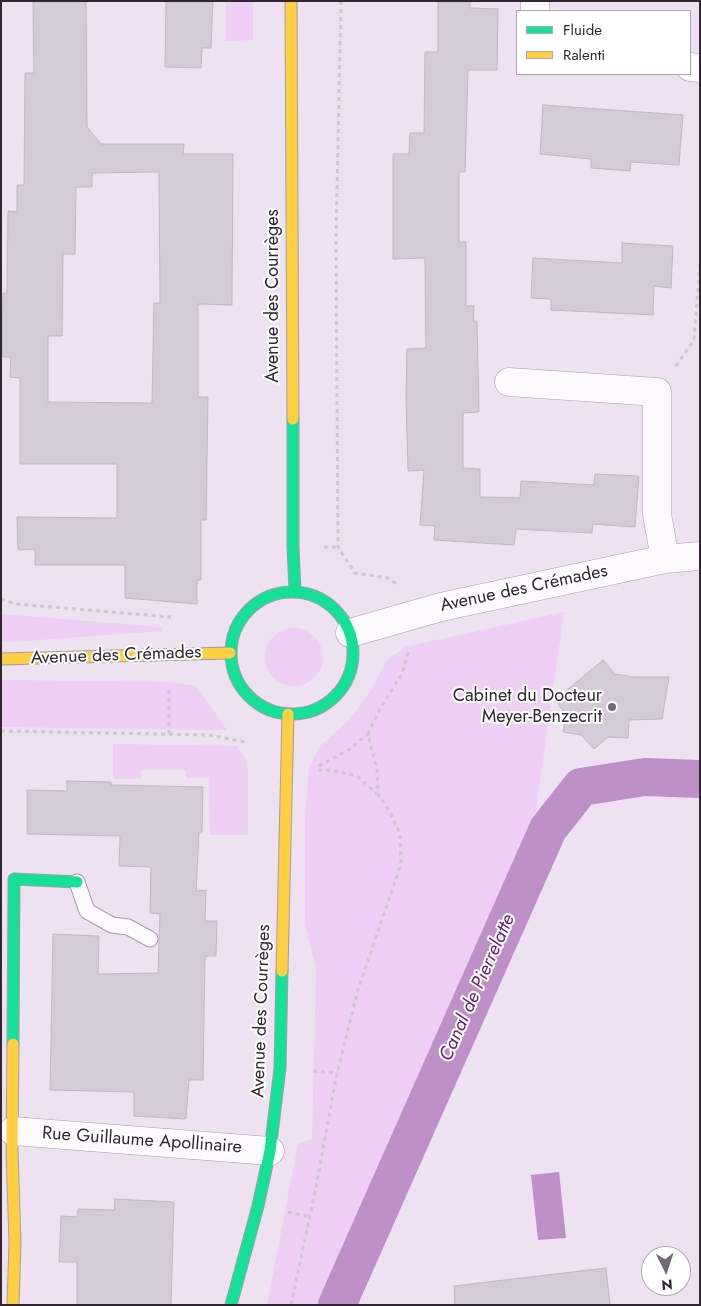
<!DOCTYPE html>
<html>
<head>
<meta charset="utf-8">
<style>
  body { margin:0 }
  #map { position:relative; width:701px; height:1306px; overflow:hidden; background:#eee1f1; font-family:Jost,sans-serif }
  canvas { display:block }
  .frame { position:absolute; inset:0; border:2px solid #302732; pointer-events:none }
  .legend { position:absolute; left:516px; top:10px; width:175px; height:65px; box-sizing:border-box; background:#fff; border:1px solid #aca9ad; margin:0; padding:6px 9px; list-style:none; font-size:15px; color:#302732 }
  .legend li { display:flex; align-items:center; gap:10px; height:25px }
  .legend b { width:25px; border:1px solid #aca9ad }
  .north { position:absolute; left:641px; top:1246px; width:50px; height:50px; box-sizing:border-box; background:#fff; border:1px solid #aca9ad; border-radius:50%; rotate:176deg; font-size:14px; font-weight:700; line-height:20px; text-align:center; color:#302732 }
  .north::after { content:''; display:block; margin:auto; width:18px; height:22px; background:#726875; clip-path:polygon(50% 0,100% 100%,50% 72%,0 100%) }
</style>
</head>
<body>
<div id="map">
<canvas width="701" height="1306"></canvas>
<div class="frame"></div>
<ul class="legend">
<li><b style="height:6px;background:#16e098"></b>Fluide</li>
<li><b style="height:6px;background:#ffcf43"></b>Ralenti</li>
</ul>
<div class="north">N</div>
</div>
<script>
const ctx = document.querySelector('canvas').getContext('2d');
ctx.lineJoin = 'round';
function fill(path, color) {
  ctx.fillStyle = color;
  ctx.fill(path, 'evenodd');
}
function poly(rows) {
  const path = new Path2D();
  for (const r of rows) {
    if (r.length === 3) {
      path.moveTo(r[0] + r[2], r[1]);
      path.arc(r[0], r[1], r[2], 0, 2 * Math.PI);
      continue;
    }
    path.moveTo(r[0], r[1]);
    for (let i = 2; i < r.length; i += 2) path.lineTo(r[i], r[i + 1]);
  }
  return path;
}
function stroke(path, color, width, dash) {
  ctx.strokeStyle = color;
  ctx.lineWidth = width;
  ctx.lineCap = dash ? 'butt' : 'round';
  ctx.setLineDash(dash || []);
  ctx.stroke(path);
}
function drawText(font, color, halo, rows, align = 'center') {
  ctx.font = font + ' Jost,sans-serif';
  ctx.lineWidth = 4;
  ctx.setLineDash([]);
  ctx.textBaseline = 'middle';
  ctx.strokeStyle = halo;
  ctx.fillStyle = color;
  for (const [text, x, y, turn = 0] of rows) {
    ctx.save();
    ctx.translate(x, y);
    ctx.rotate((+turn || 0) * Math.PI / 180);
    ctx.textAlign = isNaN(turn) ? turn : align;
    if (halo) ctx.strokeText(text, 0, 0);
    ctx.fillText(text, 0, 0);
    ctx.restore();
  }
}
fill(poly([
  [226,1,253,1,253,40,226,41],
  [564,612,533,831,326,1305,267,1305,298,1144,312,1139,316,971,305,923,305,819,309,768,319,747,349,720,370,692,386,661,405,647],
  [1,614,161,627,162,631,12,642,2,641],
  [294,657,29],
  [1,680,169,682,196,686,227,730,1,727],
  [113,744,236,746,246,759,248,772,248,835,210,835,209,778,186,778,186,770,141,770,141,779,113,779]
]), '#edd0f4');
fill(poly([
  [559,1172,566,1238,538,1240,531,1175]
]), '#bd91c7');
stroke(poly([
  [337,1305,548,829,581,787,645,777,700,779]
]), '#bd91c7', 38);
const building = poly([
  [33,1,86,1,87,127,101,144,184,144,183,154,233,154,232,305,198,304,198,397,208,397,206,520,201,520,201,580,197,580,197,604,125,598,125,565,35,565,35,549,18,550,17,517,117,518,117,464,20,464,20,378,10,377,11,357,2,357,3,293,7,293,8,211,17,212,17,185,24,185,25,73,34,73,33,1],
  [159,172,160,303,154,303,152,403,48,402,48,336,62,336,63,254,75,254,76,187,92,187,92,173,159,172],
  [166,1,213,1,211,48,202,48,201,68,165,67,166,1],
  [438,1,470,1,470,8,498,9,497,70,468,70,465,172,459,172,459,242,466,242,466,306,474,306,473,321,477,321,479,412,463,413,463,468,480,469,480,497,520,498,521,481,594,485,595,474,639,476,635,527,593,524,592,533,516,529,514,545,434,540,435,526,420,525,424,470,408,471,406,396,407,349,426,348,425,258,393,259,393,154,409,154,410,133,424,133,425,52,438,52,438,1],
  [543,105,683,115,679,165,631,162,630,171,591,168,591,159,540,154,543,105],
  [622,243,673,246,671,288,654,286,653,315,551,310,551,299,531,298,533,258,622,263,622,243],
  [603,660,615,674,634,677,669,677,662,719,629,720,628,738,608,737,594,749,581,735,563,732,566,715,555,700,603,660],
  [67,781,111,782,111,785,203,787,202,832,199,832,196,891,206,890,205,921,217,921,216,956,205,956,203,1080,189,1080,186,1119,134,1116,134,1092,50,1090,53,934,99,936,98,974,158,973,160,914,150,913,151,867,119,866,120,836,27,834,27,790,67,791,67,781],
  [115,1199,174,1202,171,1305,77,1305,77,1262,59,1262,61,1216,77,1217,78,1209,114,1210,115,1199],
  [606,1268,610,1305,455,1305,454,1286,606,1268]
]);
fill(building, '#d5cbd8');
stroke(building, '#c1b7c3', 1);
const lane = poly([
  [77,882,87,911,112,925,128,927,150,939]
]);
const street = poly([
  [535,11,535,1],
  [690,67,700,68],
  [509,382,657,392,657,514,665,559],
  [350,633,441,607,665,559,700,556],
  [13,1131,270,1151]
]);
const fast = poly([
  [293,419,293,547,295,591],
  [292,653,61],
  [13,1044,14,879,77,882],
  [231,1305,258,1206,270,1151,280,1068,282,971]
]);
const slow = poly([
  [291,1,293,419],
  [1,659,230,653],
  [282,971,288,714],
  [13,1044,12,1151,15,1242,13,1305]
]);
stroke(lane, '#a69ca9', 17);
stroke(street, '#a69ca9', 29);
stroke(fast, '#a69ca9', 13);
stroke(slow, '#a69ca9', 13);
stroke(poly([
  [341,1,336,239,338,547,355,573,388,578,398,585],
  [676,366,694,340,700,263],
  [324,547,338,547],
  [1,599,16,604,171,617],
  [1,731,209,735,246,742],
  [169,734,169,687],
  [319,766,350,749,368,734],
  [318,770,331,770,357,776,377,794],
  [313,1071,337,1073],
  [288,1212,310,1217],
  [291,1305,316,1187,337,1073,358,990,401,864,400,834,390,812,378,794,377,769,368,734,380,709,403,672,407,655,411,651]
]), '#cdc7ce', 3, [4, 4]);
stroke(lane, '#fcfafd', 15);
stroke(street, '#fcfafd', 28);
stroke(fast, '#16e098', 11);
stroke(slow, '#ffcf43', 11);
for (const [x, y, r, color] of [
  [612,707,5,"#726875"]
]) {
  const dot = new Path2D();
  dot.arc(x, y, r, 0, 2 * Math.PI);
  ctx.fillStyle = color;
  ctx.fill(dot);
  stroke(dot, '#fff', 2);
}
drawText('18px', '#302732', '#fff', [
  ["Avenue des Courrèges",274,296,-90],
  ["Avenue des Crémades",524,589,-12],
  ["Avenue des Crémades",116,656,-2],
  ["Avenue des Courrèges",262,1011,-88],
  ["Rue Guillaume Apollinaire",142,1141,4]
]);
drawText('18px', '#302732', '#fff', [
  ["Cabinet du Docteur",602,697],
  ["Meyer-Benzecrit",602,718]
], 'right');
drawText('italic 19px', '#661e75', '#fff', [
  ["Canal de Pierrelatte",478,988,-66]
]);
</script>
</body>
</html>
